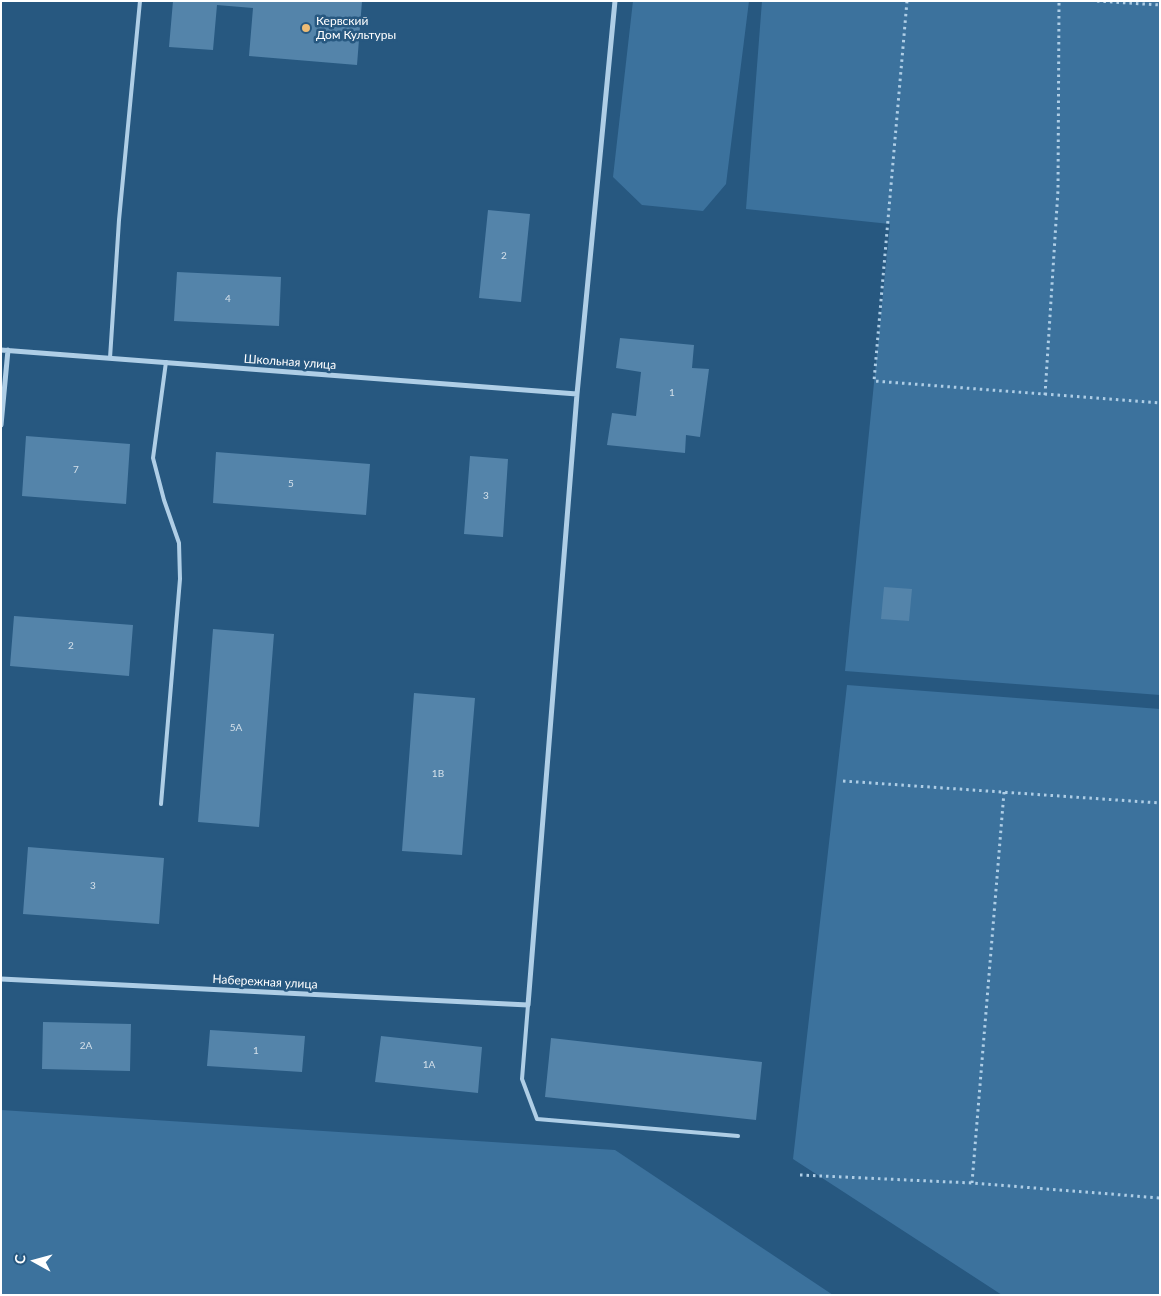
<!DOCTYPE html>
<html>
<head>
<meta charset="utf-8">
<style>
  body { margin:0 }
  #map { position:relative; width:1161px; height:1296px; overflow:hidden; background:#275880; font-family:Lato,sans-serif }
  canvas { display:block }
  .frame { position:absolute; inset:0; border:2px solid #fff; pointer-events:none }
  .north { position:absolute; left:10px; top:1236px; width:50px; height:50px; -webkit-text-stroke:4px #275880; paint-order:stroke; rotate:277deg; font-size:14px; font-weight:700; line-height:20px; text-align:center; color:#fff }
  .north::after { content:''; display:block; margin:auto; width:18px; height:22px; background:#fff; clip-path:polygon(50% 0,100% 100%,50% 72%,0 100%) }
</style>
</head>
<body>
<div id="map">
<canvas width="1161" height="1296"></canvas>
<div class="frame"></div>
<div class="north">С</div>
</div>
<script>
const ctx = document.querySelector('canvas').getContext('2d');
ctx.lineJoin = 'round';
function fill(path, color) {
  ctx.fillStyle = color;
  ctx.fill(path, 'evenodd');
}
function poly(rows) {
  const path = new Path2D();
  for (const r of rows) {
    path.moveTo(r[0], r[1]);
    for (let i = 2; i < r.length; i += 2) path.lineTo(r[i], r[i + 1]);
  }
  return path;
}
function stroke(path, color, width, dash) {
  ctx.strokeStyle = color;
  ctx.lineWidth = width;
  ctx.lineCap = dash ? 'butt' : 'round';
  ctx.setLineDash(dash || []);
  ctx.stroke(path);
}
function drawText(font, color, halo, rows, align = 'center') {
  ctx.font = font + ' Lato,sans-serif';
  ctx.lineWidth = 5;
  ctx.setLineDash([]);
  ctx.textBaseline = 'middle';
  ctx.strokeStyle = halo;
  ctx.fillStyle = color;
  for (const [text, x, y, turn = 0] of rows) {
    ctx.save();
    ctx.translate(x, y);
    ctx.rotate((+turn || 0) * Math.PI / 180);
    ctx.textAlign = isNaN(turn) ? turn : align;
    if (halo) ctx.strokeText(text, 0, 0);
    ctx.fillText(text, 0, 0);
    ctx.restore();
  }
}
fill(poly([
  [633,1,749,1,726,184,703,211,642,205,613,177],
  [762,1,1160,1,1160,695,845,671,890,224,746,209],
  [847,685,1160,709,1160,1295,1002,1295,793,1159],
  [1,1110,615,1150,833,1295,1,1295]
]), '#3c729d');
fill(poly([
  [173,1,362,1,357,65,249,56,253,8,217,5,213,50,169,47],
  [488,210,530,214,521,302,479,298],
  [177,272,281,277,279,326,174,321],
  [620,338,694,345,692,368,709,369,700,437,686,435,685,453,607,445,612,413,636,416,641,372,616,368],
  [26,436,130,444,126,504,22,496],
  [216,452,370,464,366,515,213,503],
  [470,456,508,459,503,537,464,534],
  [884,587,912,589,909,621,881,619],
  [14,616,133,625,129,676,10,666],
  [213,629,274,634,259,827,198,822],
  [414,693,475,698,462,855,402,851],
  [28,847,164,858,159,924,23,914],
  [43,1022,131,1024,130,1071,42,1069],
  [210,1030,305,1036,302,1072,207,1066],
  [381,1036,482,1047,478,1093,375,1082],
  [551,1038,762,1062,756,1120,545,1097]
]), '#5484aa');
stroke(poly([
  [907,1,874,381,1160,403],
  [1097,1,1160,5],
  [1045,395,1058,190,1059,1],
  [843,781,1160,803],
  [800,1175,972,1183,1160,1198],
  [972,1183,1004,792]
]), '#afcee6', 3, [2.5, 4]);
stroke(poly([
  [110,358,119,220,140,1],
  [161,804,180,579,179,543,164,500,153,458,166,362],
  [528,1005,522,1079,537,1119,738,1136]
]), '#afcee6', 4);
stroke(poly([
  [1,350,577,394],
  [1,425,8,350],
  [1,979,528,1005,577,394,615,1]
]), '#afcee6', 5);
for (const [x, y, r, color] of [
  [306,28,5,"#eebc75"]
]) {
  const dot = new Path2D();
  dot.arc(x, y, r, 0, 2 * Math.PI);
  ctx.fillStyle = color;
  ctx.fill(dot);
  stroke(dot, '#275880', 2);
}
drawText('10px', '#d4e0ea', null, [
  ["2",504,256],
  ["4",228,299],
  ["1",672,393],
  ["7",76,470],
  ["5",291,484],
  ["3",486,496],
  ["2",71,646],
  ["5А",236,728],
  ["1В",438,774],
  ["3",93,886],
  ["2А",86,1046],
  ["1",256,1051],
  ["1А",429,1065]
]);
drawText('12px', '#fff', '#275880', [
  ["Кервский",316,21],
  ["Дом Культуры",316,35]
], 'left');
drawText('12px', '#fff', '#275880', [
  ["Школьная улица",290,362,4],
  ["Набережная улица",265,982,3]
]);
</script>
</body>
</html>
